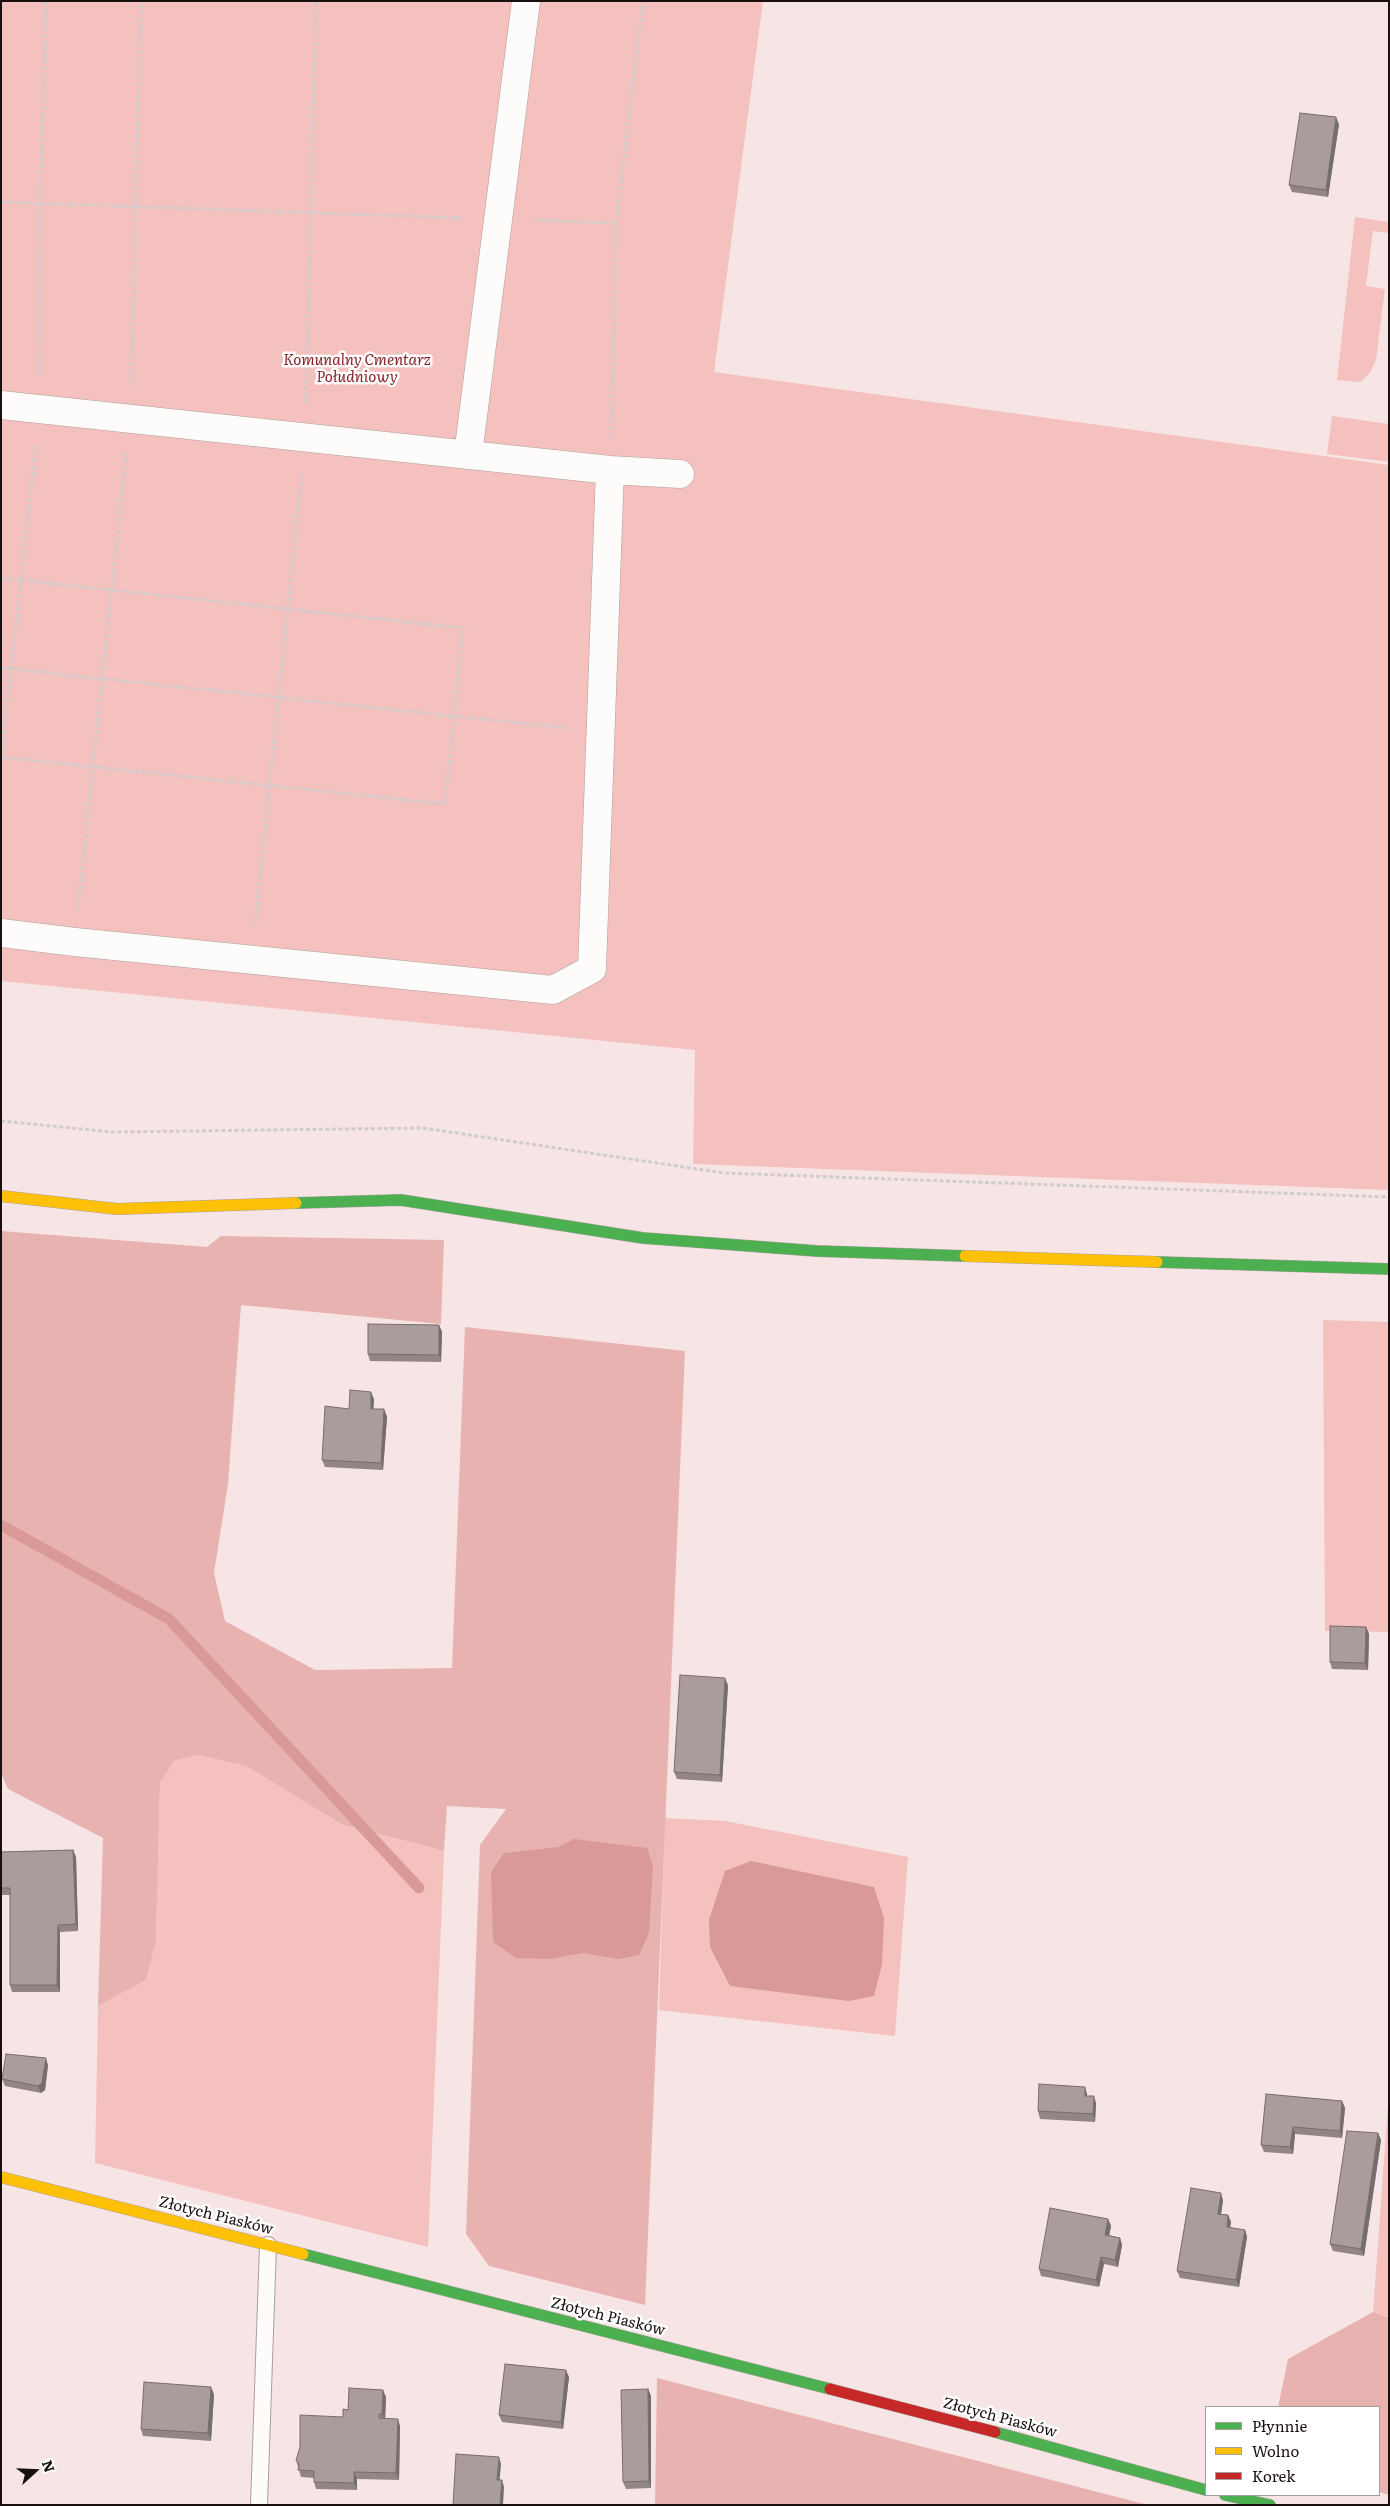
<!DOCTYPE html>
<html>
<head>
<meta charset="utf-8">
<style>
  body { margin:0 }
  #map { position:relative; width:1390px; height:2506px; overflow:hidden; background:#f6e5e4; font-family:Literata,serif }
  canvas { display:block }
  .frame { position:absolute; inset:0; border:2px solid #1a0f0f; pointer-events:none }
  .legend { position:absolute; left:1205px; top:2406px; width:175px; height:90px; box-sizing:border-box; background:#fff; border:1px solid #a39f9f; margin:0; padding:6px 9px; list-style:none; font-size:15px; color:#1a0f0f }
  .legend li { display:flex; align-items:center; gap:10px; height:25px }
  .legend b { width:25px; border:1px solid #a39f9f }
  .north { position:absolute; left:10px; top:2446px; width:50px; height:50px; -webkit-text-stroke:4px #fff; paint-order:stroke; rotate:70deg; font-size:14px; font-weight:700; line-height:20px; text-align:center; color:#1a0f0f }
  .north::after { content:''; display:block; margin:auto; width:18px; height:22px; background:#1a0f0f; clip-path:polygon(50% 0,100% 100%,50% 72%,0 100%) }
</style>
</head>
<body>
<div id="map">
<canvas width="1390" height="2506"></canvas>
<div class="frame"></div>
<ul class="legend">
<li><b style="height:6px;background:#4caf50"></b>Płynnie</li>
<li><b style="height:6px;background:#ffc107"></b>Wolno</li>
<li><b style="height:6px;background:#c62828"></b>Korek</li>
</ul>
<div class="north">N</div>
</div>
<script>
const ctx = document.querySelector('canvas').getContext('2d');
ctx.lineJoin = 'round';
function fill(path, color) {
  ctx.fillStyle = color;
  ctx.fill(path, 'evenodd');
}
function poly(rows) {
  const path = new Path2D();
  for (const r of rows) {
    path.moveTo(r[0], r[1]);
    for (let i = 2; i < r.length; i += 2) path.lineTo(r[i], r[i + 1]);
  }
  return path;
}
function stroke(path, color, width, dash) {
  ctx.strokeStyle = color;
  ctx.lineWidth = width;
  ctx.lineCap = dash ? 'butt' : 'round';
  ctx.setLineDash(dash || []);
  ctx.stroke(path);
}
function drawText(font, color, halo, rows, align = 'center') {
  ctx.font = font + ' Literata,serif';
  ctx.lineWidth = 5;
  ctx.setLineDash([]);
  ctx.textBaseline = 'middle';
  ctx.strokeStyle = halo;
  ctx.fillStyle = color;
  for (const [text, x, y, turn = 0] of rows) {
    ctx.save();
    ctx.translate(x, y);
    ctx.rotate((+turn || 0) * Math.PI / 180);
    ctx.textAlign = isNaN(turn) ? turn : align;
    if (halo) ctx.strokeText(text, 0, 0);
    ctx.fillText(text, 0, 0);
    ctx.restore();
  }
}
fill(poly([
  [1,1,763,1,714,372,1389,465,1389,1190,693,1164,695,1050,1,981],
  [1355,217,1389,222,1389,233,1373,231,1366,286,1385,289,1376,360,1370,373,1360,382,1337,380],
  [1332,416,1389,424,1389,462,1327,454],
  [1323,1320,1389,1322,1389,1632,1325,1631],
  [198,1755,246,1766,341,1824,444,1851,428,2247,95,2163,98,2006,146,1980,156,1941,160,1783,174,1761],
  [665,1818,725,1821,908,1857,895,2036,659,2010],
  [1389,2091,1389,2318,1373,2312]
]), '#f5c1be');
fill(poly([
  [1,1231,207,1247,221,1236,444,1240,441,1324,241,1305,228,1484,214,1573,225,1621,315,1670,452,1668,465,1327,685,1351,645,2305,489,2266,466,2234,480,1845,506,1809,447,1806,444,1851,341,1824,246,1766,198,1755,174,1761,160,1783,156,1941,146,1980,98,2006,103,1838,8,1789,1,1773],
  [1373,2312,1389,2318,1389,2495,1379,2492,1379,2407,1278,2407,1288,2359],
  [657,2378,1148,2505,655,2505]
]), '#e8b2b0');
fill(poly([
  [574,1839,647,1848,653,1866,649,1933,639,1955,618,1959,583,1953,549,1959,516,1958,493,1942,491,1872,504,1853,559,1847],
  [751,1861,874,1887,884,1918,882,1964,874,1996,849,2001,730,1986,710,1947,709,1920,725,1871]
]), '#d99996');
stroke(poly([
  [1,1525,169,1619,419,1888]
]), '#d99996', 11);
const lane = poly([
  [259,2505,268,2245]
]);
const street = poly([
  [1,405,610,470,680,474],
  [468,455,526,1],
  [1,933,75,942,553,990,592,969,610,470]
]);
const fast = poly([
  [296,1203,401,1200,643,1238,817,1251,965,1256],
  [1157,1262,1389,1269],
  [303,2254,830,2389],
  [995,2432,1206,2490],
  [1225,2495,1270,2505]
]);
const slow = poly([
  [1,1196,117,1209,296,1203],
  [965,1256,1157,1262],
  [1,2177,303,2254]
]);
const jam = poly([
  [830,2389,995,2432]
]);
stroke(lane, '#ab9f9e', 18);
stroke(street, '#ab9f9e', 29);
stroke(fast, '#ab9f9e', 12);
stroke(slow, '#ab9f9e', 12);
stroke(jam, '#ab9f9e', 12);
stroke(poly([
  [1,202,463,218],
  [532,220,616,223],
  [40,376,40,204,46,1],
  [131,385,141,1],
  [306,403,316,1],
  [611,437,616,223,643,1],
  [1,578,463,628,445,804,1,757],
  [1,668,567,728],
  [1,760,36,444],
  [78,909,126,453],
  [255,925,302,472],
  [1,1121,112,1132,423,1128,724,1173,1389,1197]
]), '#d1cccc', 3, [4, 2.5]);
stroke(lane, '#fefbfb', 16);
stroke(street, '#fefbfb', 28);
stroke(fast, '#4caf50', 11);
stroke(slow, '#ffc107', 11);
stroke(jam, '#c62828', 11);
fill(poly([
  [1339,124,1328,197,1292,192,1289,185],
  [439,1325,442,1332,441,1362,370,1361,368,1354],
  [374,1399,373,1409,384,1409,387,1417,383,1470,325,1467,322,1460,349,1409],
  [1366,1627,1369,1634,1368,1670,1332,1669,1330,1662],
  [728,1685,722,1782,677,1779,674,1772],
  [73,1850,76,1857,78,1931,60,1932,60,1992,12,1992,10,1985,10,1895,1,1895,1,1852],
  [48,2065,45,2090,41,2093,5,2086,2,2079],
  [1085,2087,1087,2096,1096,2103,1095,2122,1040,2119,1038,2111],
  [1266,2094,1342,2101,1345,2108,1342,2138,1295,2134,1293,2154,1264,2152,1261,2145],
  [1378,2133,1381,2140,1364,2256,1333,2251,1330,2244],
  [1223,2200,1221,2214,1228,2215,1231,2222,1230,2228,1245,2230,1247,2237,1239,2287,1180,2278,1177,2271],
  [1108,2219,1111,2226,1109,2235,1120,2238,1122,2245,1118,2267,1104,2264,1099,2287,1041,2276,1039,2269],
  [569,2377,563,2429,502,2422,499,2415],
  [648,2389,651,2396,651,2488,626,2489,623,2482],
  [214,2394,211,2441,143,2436,141,2429],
  [386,2397,385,2419,400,2426,399,2480,357,2479,357,2490,316,2489,314,2482,314,2478,301,2477,296,2460,343,2417,348,2410]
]), '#918685');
fill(poly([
  [1336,117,1339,124,1328,197,1326,190],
  [439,1325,442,1332,441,1362,439,1355],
  [371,1392,374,1399,373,1416,371,1409],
  [384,1409,387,1417,383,1470,381,1463],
  [1366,1627,1369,1634,1368,1670,1365,1663],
  [725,1678,728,1685,722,1782,720,1775],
  [73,1850,76,1857,78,1931,76,1924],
  [58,1925,60,1932,60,1992,57,1985],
  [46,2058,48,2065,45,2090,41,2093,38,2086],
  [1085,2087,1087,2094,1087,2103,1085,2096],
  [1094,2096,1096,2103,1095,2122,1093,2114],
  [1342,2101,1345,2108,1342,2138,1340,2131],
  [1293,2127,1295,2134,1293,2154,1290,2147],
  [1378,2133,1381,2140,1364,2256,1361,2249],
  [1221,2193,1223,2200,1220,2221,1218,2214],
  [1228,2215,1231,2222,1229,2234,1227,2227],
  [1108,2219,1111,2226,1108,2242,1105,2235],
  [1245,2230,1247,2237,1239,2287,1236,2280],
  [1120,2238,1122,2245,1118,2267,1115,2260],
  [1101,2257,1104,2264,1099,2287,1096,2280],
  [566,2370,569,2377,563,2429,561,2422],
  [211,2387,214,2394,211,2441,208,2433],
  [648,2389,651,2396,651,2488,649,2481],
  [383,2390,386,2397,385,2421,382,2414],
  [398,2419,400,2426,399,2480,396,2473],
  [499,2457,501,2464,499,2487,497,2480],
  [354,2472,357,2479,357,2490,354,2483],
  [502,2480,504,2487,503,2505,500,2505]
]), '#766d6c');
const building = poly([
  [1300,113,1336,117,1326,190,1289,185,1300,113],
  [368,1324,439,1325,439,1355,368,1354,368,1324],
  [350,1390,371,1392,371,1409,384,1409,381,1463,322,1460,325,1406,349,1409,350,1390],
  [1330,1626,1366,1627,1365,1663,1330,1662,1330,1626],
  [680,1675,725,1678,720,1775,674,1772,680,1675],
  [73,1850,76,1924,58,1925,57,1985,10,1985,10,1888,1,1888,1,1852,73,1850],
  [6,2054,46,2058,42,2083,38,2086,2,2079,6,2054],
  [1039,2084,1085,2087,1085,2096,1094,2096,1093,2114,1038,2111,1039,2084],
  [1266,2094,1342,2101,1340,2131,1293,2127,1290,2147,1261,2145,1266,2094],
  [1347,2131,1378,2133,1361,2249,1330,2244,1347,2131],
  [1191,2188,1221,2193,1218,2214,1228,2215,1227,2227,1245,2230,1236,2280,1177,2271,1191,2188],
  [1050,2208,1108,2219,1105,2235,1120,2238,1115,2260,1101,2257,1096,2280,1039,2269,1050,2208],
  [505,2364,566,2370,561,2422,499,2415,505,2364],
  [144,2382,211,2387,208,2433,141,2429,144,2382],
  [349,2388,383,2390,382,2414,379,2414,379,2418,398,2419,396,2473,354,2472,354,2483,314,2482,314,2471,298,2470,299,2464,296,2460,300,2447,300,2415,343,2417,343,2409,348,2410,349,2388],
  [648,2389,649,2481,623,2482,621,2390,648,2389],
  [456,2454,499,2457,497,2480,502,2480,500,2505,453,2505,456,2454]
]);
fill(building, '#a99c9b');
stroke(building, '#766d6c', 1);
drawText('italic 15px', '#852226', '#fff', [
  ["Komunalny Cmentarz",357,361],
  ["Południowy",357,378]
]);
drawText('15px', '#1a0f0f', '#fff', [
  ["Złotych Piasków",216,2216,14],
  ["Złotych Piasków",608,2317,14],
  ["Złotych Piasków",1000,2418,15]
]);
</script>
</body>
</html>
